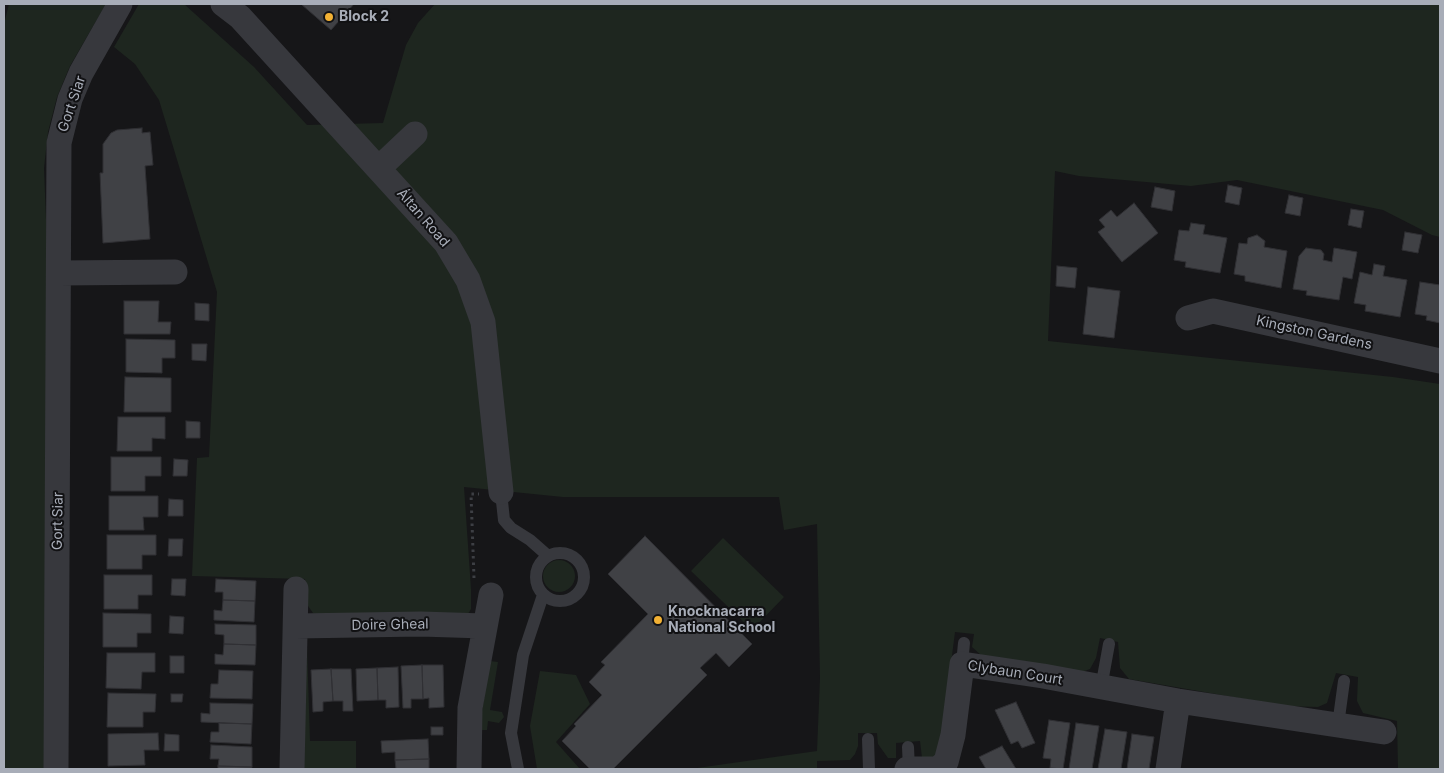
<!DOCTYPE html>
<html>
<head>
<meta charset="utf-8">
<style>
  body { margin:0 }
  #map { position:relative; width:1444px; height:773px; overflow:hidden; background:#161618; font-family:Inter,sans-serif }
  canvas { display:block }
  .frame { position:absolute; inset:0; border:5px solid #a8adb8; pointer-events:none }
</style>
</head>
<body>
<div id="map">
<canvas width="1444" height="773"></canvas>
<div class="frame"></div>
</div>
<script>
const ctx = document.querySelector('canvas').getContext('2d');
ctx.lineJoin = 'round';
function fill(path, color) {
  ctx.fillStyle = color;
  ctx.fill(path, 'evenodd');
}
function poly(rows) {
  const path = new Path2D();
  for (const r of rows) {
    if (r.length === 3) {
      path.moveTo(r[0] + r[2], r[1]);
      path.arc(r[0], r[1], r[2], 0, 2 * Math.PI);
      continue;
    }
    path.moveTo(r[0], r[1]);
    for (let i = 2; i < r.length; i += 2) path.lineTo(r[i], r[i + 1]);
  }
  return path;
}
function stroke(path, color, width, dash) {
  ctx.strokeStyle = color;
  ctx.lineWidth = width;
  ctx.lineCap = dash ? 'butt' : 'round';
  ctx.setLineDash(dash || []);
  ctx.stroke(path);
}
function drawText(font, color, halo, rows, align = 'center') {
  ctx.font = font + ' Inter,sans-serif';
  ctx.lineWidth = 4;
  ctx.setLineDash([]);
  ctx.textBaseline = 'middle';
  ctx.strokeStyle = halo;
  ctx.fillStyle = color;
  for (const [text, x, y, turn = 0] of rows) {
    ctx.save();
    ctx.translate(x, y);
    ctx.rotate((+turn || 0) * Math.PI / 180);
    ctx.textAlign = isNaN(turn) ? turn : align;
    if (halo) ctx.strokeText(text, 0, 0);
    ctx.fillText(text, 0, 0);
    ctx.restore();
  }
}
fill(poly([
  [9,4,106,4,70,66,57,97,48,132,44,168,47,245,46,769,4,769,4,24],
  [139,4,184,4,254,67,307,125,383,123,406,45,418,23,435,4,1440,4,1440,237,1432,235,1383,210,1237,180,1191,186,1079,176,1055,171,1048,341,1393,377,1440,384,1440,769,1398,769,1397,721,1363,713,1357,701,1358,677,1336,673,1327,703,1318,707,1285,706,1129,679,1120,668,1118,642,1100,638,1096,658,1090,669,1082,672,982,656,972,647,974,634,955,632,940,750,935,757,922,758,920,741,896,743,896,758,888,758,878,744,877,733,858,733,858,746,855,754,850,760,817,761,817,769,690,769,817,751,820,678,817,524,784,530,779,497,563,497,464,487,471,589,471,609,468,614,319,615,313,613,306,603,305,579,192,576,197,458,209,457,217,292,159,100,135,64,114,47],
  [723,538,784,597,752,630,691,571],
  [559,576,16],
  [307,646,310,741,356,741,356,769,302,769],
  [490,661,498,662,490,710,502,712,504,717,499,723,488,721,487,730,482,730,480,723],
  [540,671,576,675,590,704,556,742,580,769,537,769,530,726]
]), '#1e261f');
const building = poly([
  [301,4,354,4,331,30,301,4],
  [142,128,142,133,150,132,153,165,145,166,150,239,103,243,100,173,103,173,103,144,111,133,117,130,142,128],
  [1228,185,1242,188,1239,205,1225,202,1228,185],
  [1155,187,1175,191,1172,211,1151,207,1155,187],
  [1289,195,1303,198,1300,216,1285,213,1289,195],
  [1134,203,1158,233,1122,262,1098,232,1105,227,1099,220,1111,210,1117,217,1134,203],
  [1351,209,1364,211,1361,228,1348,225,1351,209],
  [1191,223,1205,225,1203,234,1227,238,1220,273,1185,267,1186,262,1174,260,1179,230,1189,231,1191,223],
  [1405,232,1422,235,1418,253,1402,250,1405,232],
  [1257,235,1265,241,1264,247,1287,251,1281,288,1245,281,1245,276,1234,274,1239,243,1247,244,1248,238,1257,235],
  [1306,248,1321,250,1324,254,1323,260,1332,262,1334,248,1357,252,1352,279,1343,277,1339,300,1306,295,1307,291,1293,289,1299,256,1306,248],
  [1374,264,1385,266,1383,276,1407,280,1400,317,1365,311,1366,305,1354,303,1360,272,1372,275,1374,264],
  [1057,266,1077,268,1075,288,1056,286,1057,266],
  [1420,282,1440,285,1440,323,1426,320,1427,316,1415,314,1420,282],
  [1088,287,1120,291,1114,338,1083,334,1088,287],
  [124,301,159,301,158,322,171,322,170,334,124,334,124,301],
  [195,303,209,304,209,321,195,320,195,303],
  [126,339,175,340,175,358,162,358,162,373,126,372,126,339],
  [192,344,207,344,206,361,192,360,192,344],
  [125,377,171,378,171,412,124,412,125,377],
  [118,417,165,417,165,439,152,438,152,451,117,451,118,417],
  [186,421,200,422,200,438,186,438,186,421],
  [111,457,161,457,161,476,145,476,145,491,111,491,111,457],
  [174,459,188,460,187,476,173,476,174,459],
  [109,496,158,496,158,517,143,517,144,530,109,530,109,496],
  [169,499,183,500,183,516,168,516,169,499],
  [107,535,156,535,156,555,142,555,142,569,107,569,107,535],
  [645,536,752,644,729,667,716,653,700,668,707,675,613,769,590,769,562,741,576,726,574,724,602,695,589,682,605,665,601,662,648,614,608,574,645,536],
  [169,539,183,539,182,556,168,556,169,539],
  [104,575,152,575,152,595,138,595,138,609,104,609,104,575],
  [172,579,186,579,185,596,171,595,172,579],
  [216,579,256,581,255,601,223,600,223,592,215,592,216,579],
  [223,600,255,601,254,622,214,620,214,610,222,611,223,600],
  [103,613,151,614,151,633,137,633,137,647,103,647,103,613],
  [170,616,184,617,183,634,169,633,170,616],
  [215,624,256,625,256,645,224,644,224,635,215,634,215,624],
  [224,644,256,645,255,665,215,664,215,654,223,655,224,644],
  [107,653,155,653,155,672,142,672,141,689,106,688,107,653],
  [170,656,184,656,184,673,170,673,170,656],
  [422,665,443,665,444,707,429,708,429,698,423,699,422,665],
  [422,665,423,699,411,699,411,708,403,708,401,666,422,665],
  [398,667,399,707,386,708,386,700,378,700,377,668,398,667],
  [377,668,378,700,357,701,356,669,377,668],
  [331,669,351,669,353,711,343,711,343,701,333,701,331,669],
  [331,669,333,701,323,702,323,711,313,712,311,670,331,669],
  [219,670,253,671,252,699,210,698,211,684,218,684,219,670],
  [108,693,156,694,155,712,143,712,143,727,107,727,108,693],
  [171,694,183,694,182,702,171,702,171,694],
  [1016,702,1035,743,1022,748,1018,741,1011,744,995,710,1016,702],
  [210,703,253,704,252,724,201,722,201,713,210,714,210,703],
  [1049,720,1070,723,1063,769,1050,768,1051,759,1043,758,1049,720],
  [219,723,252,724,251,744,210,742,211,732,219,732,219,723],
  [1076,723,1099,726,1092,769,1069,769,1076,723],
  [431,727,443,727,443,735,431,735,431,727],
  [1105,729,1127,732,1121,769,1098,769,1105,729],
  [158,733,159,750,144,750,145,765,108,766,108,734,158,733],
  [165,734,179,735,179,751,164,751,165,734],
  [1132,734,1154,737,1149,769,1127,769,1132,734],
  [428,739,429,759,395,760,395,752,382,753,381,741,428,739],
  [211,745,252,747,252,767,218,766,219,759,210,759,211,745],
  [1002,746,1016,769,986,769,979,757,1002,746],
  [429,759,429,769,396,769,395,760,429,759],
  [218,766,252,767,251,769,218,769,218,766]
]);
fill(building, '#404145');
stroke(building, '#303034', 1);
stroke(poly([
  [474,578,471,494,479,494]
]), '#3d3f44', 3, [2.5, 4]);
stroke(poly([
  [501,492,504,520,511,528,530,540,547,555],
  [560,577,24],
  [962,664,964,643],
  [1101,688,1109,644],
  [1338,725,1344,681],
  [868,739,869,769],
  [908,747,909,769],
  [518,769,511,733,523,655,543,595]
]), '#37383d', 12);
stroke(poly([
  [223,4,240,17,446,243,468,280,483,322,501,492],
  [379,168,415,134],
  [59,273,175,272],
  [1188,318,1213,311,1440,361],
  [296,626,421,624,484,626],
  [56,769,59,143,70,99,81,73,120,4],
  [292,769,296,589],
  [469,769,470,708,491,595],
  [907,769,937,769,946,762,953,735,962,664,1043,676,1178,701,1384,732],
  [1168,769,1178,701]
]), '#37383d', 25);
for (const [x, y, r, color] of [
  [329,17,5,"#f2b134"],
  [658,620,5,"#f2b134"]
]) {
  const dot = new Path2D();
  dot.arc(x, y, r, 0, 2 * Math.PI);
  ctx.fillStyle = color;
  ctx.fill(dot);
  stroke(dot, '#111113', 2);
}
drawText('bold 14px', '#a8adb8', '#111113', [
  ["Block 2",339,17],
  ["Knocknacarra",668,612],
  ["National School",668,628]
], 'left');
drawText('14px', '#a8adb8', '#111113', [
  ["Gort Siar",72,104,-71],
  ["Áltan Road",423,218,49],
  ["Kingston Gardens",1314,333,12],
  ["Gort Siar",58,521,-89],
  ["Doire Gheal",390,625,-1],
  ["Clybaun Court",1015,673,9]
]);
</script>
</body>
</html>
